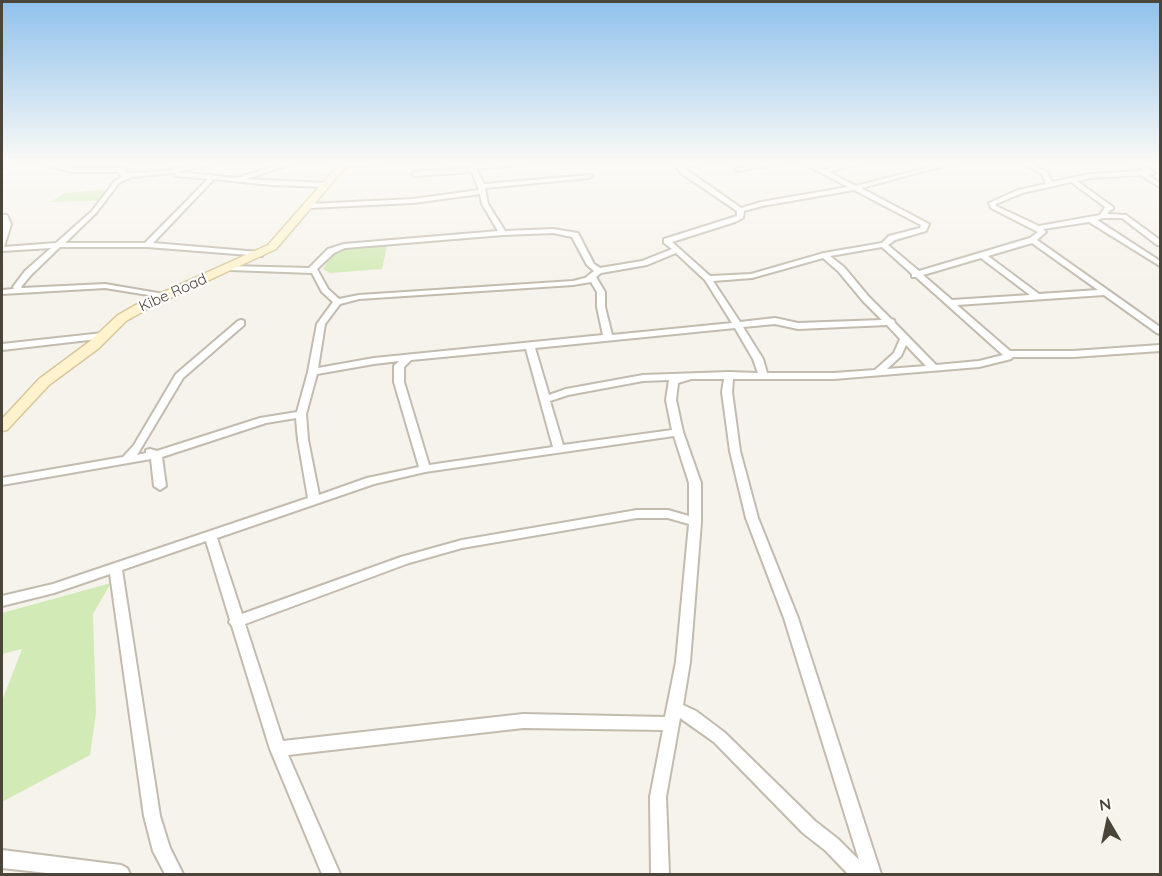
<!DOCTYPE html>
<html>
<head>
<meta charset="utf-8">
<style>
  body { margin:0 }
  #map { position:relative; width:1162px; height:876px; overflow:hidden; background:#f6f3ec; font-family:Quicksand,sans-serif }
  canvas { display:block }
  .frame { position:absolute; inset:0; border:3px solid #4b4439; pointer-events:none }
  .north { position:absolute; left:1078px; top:792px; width:60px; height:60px; -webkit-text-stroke:4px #fff; paint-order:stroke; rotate:351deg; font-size:16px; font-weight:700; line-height:24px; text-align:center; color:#4b4439 }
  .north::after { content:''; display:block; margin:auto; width:21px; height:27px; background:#4b4439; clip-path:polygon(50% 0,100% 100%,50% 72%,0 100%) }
</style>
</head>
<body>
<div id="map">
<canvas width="1162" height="876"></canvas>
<div class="frame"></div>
<div class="north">N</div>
</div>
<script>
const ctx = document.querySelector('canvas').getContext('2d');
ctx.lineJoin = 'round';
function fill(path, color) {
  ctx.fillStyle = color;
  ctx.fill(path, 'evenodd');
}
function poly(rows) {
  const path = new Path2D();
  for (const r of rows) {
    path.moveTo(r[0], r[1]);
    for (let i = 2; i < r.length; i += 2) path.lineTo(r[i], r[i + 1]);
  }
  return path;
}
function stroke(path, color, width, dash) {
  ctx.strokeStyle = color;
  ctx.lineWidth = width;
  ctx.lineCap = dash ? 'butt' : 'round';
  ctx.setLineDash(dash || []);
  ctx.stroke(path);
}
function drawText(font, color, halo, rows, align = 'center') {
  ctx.font = font + ' Quicksand,sans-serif';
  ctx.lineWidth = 4.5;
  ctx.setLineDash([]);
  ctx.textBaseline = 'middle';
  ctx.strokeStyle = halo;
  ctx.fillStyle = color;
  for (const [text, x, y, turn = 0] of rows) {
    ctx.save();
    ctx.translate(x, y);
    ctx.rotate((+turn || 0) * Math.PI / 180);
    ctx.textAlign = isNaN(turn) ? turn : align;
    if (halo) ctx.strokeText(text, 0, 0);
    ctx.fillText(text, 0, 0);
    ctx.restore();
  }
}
fill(poly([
  [100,190,108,192,100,201,44,202,52,201,65,193],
  [372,244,387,246,382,269,330,273,323,269,337,248],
  [111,583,93,614,96,713,90,755,2,802,2,701,22,649,2,654,2,613]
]), '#d2eab5');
const street = poly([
  [7,163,15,163,2,169,2,165,7,163],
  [41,163,51,163,71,168,123,168,126,170,126,173,165,171,204,163,215,163,177,172,237,178,285,163,294,163,246,179,326,183,329,185,326,187,271,185,214,179,153,243,259,252,263,254,262,256,147,247,60,247,31,275,21,287,22,288,105,284,164,294,167,294,167,298,105,288,2,294,2,290,14,289,13,287,25,271,51,248,2,251,3,215,7,215,11,224,4,247,56,243,92,211,115,181,123,176,120,175,119,172,71,172,41,163],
  [175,173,175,175,177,176,208,179,145,243,65,243,96,213,119,183,131,177,175,173],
  [342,163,377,163,374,165,344,166,342,165,342,163],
  [467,163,473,163,474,165,521,163,518,165,476,169,484,184,591,175,592,176,589,178,485,188,488,204,505,231,553,229,578,233,594,264,600,268,642,261,672,249,664,243,664,239,737,216,737,211,681,173,674,163,680,163,681,165,701,163,684,168,741,208,761,202,848,187,803,163,811,163,824,170,850,163,860,163,829,172,856,186,945,163,955,163,861,188,927,223,929,224,926,231,895,240,888,245,919,271,1030,238,1038,232,991,208,989,203,1018,190,1046,184,1042,174,1023,163,1030,163,1047,172,1052,182,1090,174,1145,171,1133,163,1140,163,1155,173,1148,175,1160,183,1160,187,1141,175,1090,178,1077,181,1113,207,1113,209,1110,210,1107,214,1126,215,1160,240,1160,245,1157,245,1122,218,1103,218,1097,220,1160,261,1160,266,1089,222,1043,229,1046,232,1037,240,1160,327,1160,334,1157,333,1104,295,957,305,1010,351,1073,351,1160,345,1160,351,1073,357,1013,357,1011,359,979,367,834,379,733,379,732,392,740,451,758,518,798,618,881,874,848,874,826,851,803,833,714,742,680,718,666,797,669,874,651,874,650,797,663,730,523,728,288,755,340,874,322,874,270,749,232,626,229,622,230,620,206,541,122,570,160,816,170,848,183,874,165,874,153,851,144,816,110,574,54,593,2,606,2,596,53,584,308,498,298,440,296,418,266,423,162,457,166,486,160,490,154,486,151,459,2,485,2,478,123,457,134,445,176,374,238,321,241,320,244,321,244,325,183,378,137,455,146,453,146,450,150,449,157,451,260,418,297,412,308,372,317,324,333,302,322,292,312,273,230,270,226,268,230,266,309,268,328,249,344,244,498,231,482,204,480,194,413,203,309,208,306,206,309,204,413,199,479,190,472,172,415,176,412,174,415,172,470,168,467,163],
  [1071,182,1105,207,1100,215,1039,226,996,206,996,204,1022,193,1071,182],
  [854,190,921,225,920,228,889,236,882,243,824,253,751,274,710,276,672,242,735,222,743,218,744,211,762,206,854,190],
  [553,233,572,237,587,265,594,271,585,278,573,281,359,295,339,299,328,289,317,269,334,253,345,248,503,235,553,233],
  [1032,243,1098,290,1039,294,988,256,1032,243],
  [882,247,912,274,912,277,916,277,1003,355,979,361,936,365,895,323,894,320,891,319,869,297,844,267,830,256,882,247],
  [676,253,705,280,732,323,612,335,605,307,605,292,596,277,601,273,647,265,676,253],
  [823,258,838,271,863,301,882,320,798,323,775,318,740,322,713,281,752,278,823,258],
  [981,258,1030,295,952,300,923,275,981,258],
  [591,282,597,292,597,307,603,335,374,358,318,368,325,324,340,304,359,299,573,285,591,282],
  [775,324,798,329,887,325,900,339,894,353,875,370,834,373,767,373,763,359,743,327,775,324],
  [735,328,753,359,758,373,729,372,643,375,566,389,549,395,535,348,735,328],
  [906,345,926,366,887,369,901,356,906,345],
  [526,349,553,447,429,465,404,382,404,367,411,360,526,349],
  [399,361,394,366,394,382,419,467,367,478,319,495,308,440,306,414,317,374,374,364,399,361],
  [691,379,724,379,722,392,730,451,746,518,784,618,859,860,838,839,815,821,724,732,696,711,683,705,690,662,701,522,701,483,683,432,676,400,678,383,691,379],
  [669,380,666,400,672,430,563,445,550,401,568,395,643,381,669,380],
  [674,436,689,483,689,516,668,510,637,510,462,540,401,557,242,614,217,538,374,484,425,472,674,436],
  [637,518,668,518,689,524,676,662,665,717,523,714,283,741,245,624,409,563,462,548,637,518],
  [768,163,784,163,738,171,735,169,768,163],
  [103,333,107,336,106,338,2,350,2,344,103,333],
  [2,850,121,865,127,868,130,874,56,874,2,868,2,850]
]);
const secondary = poly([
  [340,163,349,163,276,249,149,308,126,321,99,348,49,385,7,430,2,431,2,419,39,379,89,342,118,315,141,302,268,245,340,163]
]);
stroke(street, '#c2bbae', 4);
stroke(secondary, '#d6c79b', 3);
fill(street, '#fff');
fill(secondary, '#fff3cd');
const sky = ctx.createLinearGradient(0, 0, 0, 286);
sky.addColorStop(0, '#8fc1ec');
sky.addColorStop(0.57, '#fbfaf6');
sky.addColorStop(1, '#fbfaf600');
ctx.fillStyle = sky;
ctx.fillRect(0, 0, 1162, 286);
drawText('15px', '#4b4439', '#fff', [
  ["Kibe Road",173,293,-24]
]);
</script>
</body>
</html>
